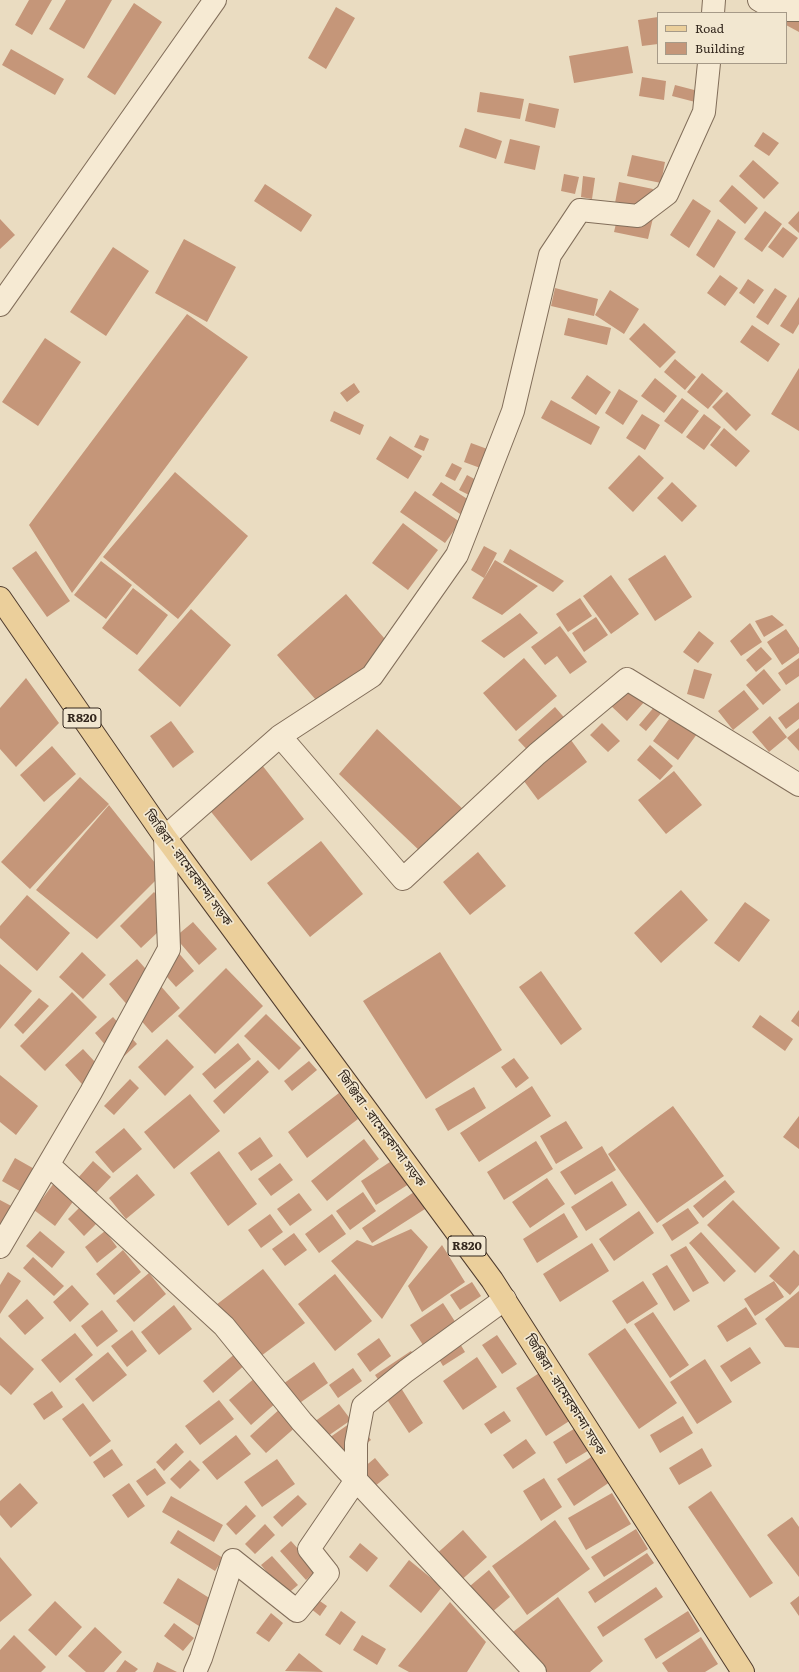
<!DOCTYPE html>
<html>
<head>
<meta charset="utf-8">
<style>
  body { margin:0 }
  #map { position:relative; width:799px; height:1672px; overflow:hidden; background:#eadcc1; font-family:Literata,serif }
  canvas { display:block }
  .legend { position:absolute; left:657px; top:12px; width:130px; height:52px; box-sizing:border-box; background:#f2e7d0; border:1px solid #a69a88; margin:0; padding:5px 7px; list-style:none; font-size:12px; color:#33271d }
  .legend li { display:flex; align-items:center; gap:8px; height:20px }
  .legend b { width:20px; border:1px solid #a69a88 }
</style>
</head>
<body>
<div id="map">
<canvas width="799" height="1672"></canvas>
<ul class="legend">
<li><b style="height:5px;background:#ebcf9b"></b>Road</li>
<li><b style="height:11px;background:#c59679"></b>Building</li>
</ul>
</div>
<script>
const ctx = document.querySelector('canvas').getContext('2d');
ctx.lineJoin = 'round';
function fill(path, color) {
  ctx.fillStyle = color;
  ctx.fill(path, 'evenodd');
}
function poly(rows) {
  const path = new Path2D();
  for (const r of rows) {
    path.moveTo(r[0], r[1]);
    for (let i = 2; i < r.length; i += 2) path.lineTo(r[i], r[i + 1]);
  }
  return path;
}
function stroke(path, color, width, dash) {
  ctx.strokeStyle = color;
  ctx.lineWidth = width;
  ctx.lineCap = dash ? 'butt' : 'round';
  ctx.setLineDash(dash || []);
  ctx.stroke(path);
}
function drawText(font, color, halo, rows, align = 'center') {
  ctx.font = font + ' Literata,"Noto Sans Bengali",serif';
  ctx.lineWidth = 3.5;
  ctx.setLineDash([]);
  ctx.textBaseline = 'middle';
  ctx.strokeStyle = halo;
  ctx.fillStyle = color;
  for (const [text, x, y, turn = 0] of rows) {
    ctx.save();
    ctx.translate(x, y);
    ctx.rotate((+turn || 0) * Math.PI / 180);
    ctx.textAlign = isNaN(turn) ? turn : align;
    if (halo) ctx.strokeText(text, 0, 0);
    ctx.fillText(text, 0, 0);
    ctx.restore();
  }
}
fill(poly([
  [29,0,52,0,32,35,15,25],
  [66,0,112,0,84,49,49,29],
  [799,0,799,32,786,25,786,13],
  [134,3,162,22,115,95,87,77],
  [336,7,355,18,326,69,308,58],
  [658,17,658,44,642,46,638,20],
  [628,46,633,73,574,83,569,56],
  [11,49,64,79,55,95,2,65],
  [642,77,666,81,664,100,639,96],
  [675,85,702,92,699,103,672,96],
  [480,92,524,99,520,119,477,112],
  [529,103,559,109,555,128,525,121],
  [465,128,502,141,496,159,459,147],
  [763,132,779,143,769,156,754,146],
  [510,139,540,146,535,170,504,163],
  [632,155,665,162,661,183,627,176],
  [753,160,779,183,764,199,739,176],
  [564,174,579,177,575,194,561,191],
  [583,176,595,178,592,199,581,197],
  [619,182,653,189,649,210,615,203],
  [265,184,312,215,301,232,254,201],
  [732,185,758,208,745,224,719,201],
  [693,199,711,211,689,248,670,235],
  [619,211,653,218,648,239,614,232],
  [765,211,782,224,762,252,744,239],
  [799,211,799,233,788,223],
  [0,219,15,235,0,249],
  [718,219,736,232,714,268,696,255],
  [783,227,798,238,783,258,768,247],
  [184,239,236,267,207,322,155,293],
  [113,247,149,271,106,336,70,312],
  [720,275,738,288,725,306,707,293],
  [748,279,764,290,754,304,739,293],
  [555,288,598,299,594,316,551,306],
  [775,288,787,296,768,325,756,317],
  [610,290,639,309,624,334,595,315],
  [799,297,799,324,793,334,780,326],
  [187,314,248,357,72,593,29,525],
  [568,318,611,328,607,345,564,335],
  [644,323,676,352,660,368,629,339],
  [752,325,780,344,768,362,740,342],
  [45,338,81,362,38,426,2,402],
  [675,359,696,377,685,390,664,372],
  [799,368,799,431,771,414],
  [702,373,723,391,708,409,687,392],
  [587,375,611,392,596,415,571,398],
  [655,378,677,396,664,413,641,396],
  [354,383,360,392,347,402,340,393],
  [619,389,638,401,623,425,605,413],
  [727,392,751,415,736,431,712,407],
  [682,398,699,411,682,434,664,421],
  [551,400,600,427,591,445,541,418],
  [334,411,364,425,360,435,330,421],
  [642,414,660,425,645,450,626,438],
  [704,414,721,427,704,450,686,437],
  [724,428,750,451,736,467,710,445],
  [420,435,429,439,424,451,414,447],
  [390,436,422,456,408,479,376,459],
  [471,443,490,450,483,469,464,462],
  [639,455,664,478,633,512,608,488],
  [452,463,462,468,455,481,445,476],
  [175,472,248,536,178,619,103,557],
  [467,475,480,482,471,496,459,490],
  [441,482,472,502,463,516,432,495],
  [672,482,697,506,682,522,657,498],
  [415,491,460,522,445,543,400,512],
  [403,523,438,550,408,590,372,563],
  [484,546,497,553,484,578,471,570],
  [510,549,564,581,553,592,503,562],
  [36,551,70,601,47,617,12,568],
  [665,555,692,597,655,621,628,579],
  [495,560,538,586,502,615,472,598],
  [101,561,132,585,106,619,74,595],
  [611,575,639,614,611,634,583,596],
  [133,588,168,615,137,655,102,628],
  [346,594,391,646,322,707,277,655],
  [580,598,592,616,568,632,556,614],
  [191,609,231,645,180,707,138,670],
  [520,613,538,633,504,658,481,641],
  [772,615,784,625,764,637,755,621],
  [596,617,608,635,584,652,572,633],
  [750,623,762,642,741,656,730,641],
  [560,626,587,662,570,674,557,656,545,665,531,647],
  [786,629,799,648,799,653,782,665,767,642],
  [699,631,714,643,698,663,683,652],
  [761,647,772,659,756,672,746,660],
  [524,658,557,696,516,731,483,693],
  [799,658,799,676,786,685,778,673],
  [694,669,712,674,704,699,687,694],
  [764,669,781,690,763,705,746,685],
  [26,678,59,723,16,767,0,749,0,708],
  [628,684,646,700,627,721,609,704],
  [744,690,759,709,733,730,718,711],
  [799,702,799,719,786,729,778,718],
  [655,706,662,712,646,731,639,725],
  [555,707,569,723,533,756,518,740],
  [672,715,697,734,678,760,653,741],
  [770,716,787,737,769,752,752,732],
  [171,721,194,752,173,768,150,736],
  [602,723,620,741,608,752,590,735],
  [799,728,799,751,787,738],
  [377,729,465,811,422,853,339,774],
  [568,736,587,762,538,800,518,773],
  [650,745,673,766,660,780,637,760],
  [52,746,76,774,44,802,20,775],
  [262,765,304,819,251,861,208,808],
  [674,771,702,805,666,834,638,800],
  [80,777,109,804,30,889,1,862],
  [109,805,163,873,97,939,36,890],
  [321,841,363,894,310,937,267,883],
  [478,852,506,886,470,915,443,882],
  [681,890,708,920,661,963,634,933],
  [154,892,176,915,141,948,120,926],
  [27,895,70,933,37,971,0,938,0,926],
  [745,902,770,920,739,962,714,943],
  [193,922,217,949,199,965,175,937],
  [171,944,194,971,176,987,152,960],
  [82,952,106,975,83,999,59,977],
  [440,952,502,1050,426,1099,363,1001],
  [137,959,180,1008,152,1033,109,984],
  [0,964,32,991,0,1029],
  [226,968,263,1006,215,1054,178,1016],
  [541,971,582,1029,561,1045,519,987],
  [72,992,97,1017,45,1071,20,1046],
  [39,998,49,1006,23,1034,14,1025],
  [799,1010,799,1027,791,1021],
  [266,1014,301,1048,279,1070,244,1036],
  [760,1015,793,1039,785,1051,752,1027],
  [113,1017,137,1044,119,1061,95,1033],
  [167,1039,194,1067,165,1096,138,1067],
  [238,1043,251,1059,215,1089,202,1074],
  [83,1049,107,1075,89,1092,65,1065],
  [514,1058,529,1078,516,1088,501,1067],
  [258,1060,269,1072,224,1114,213,1101],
  [309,1061,317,1070,292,1091,284,1081],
  [0,1075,38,1106,16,1135,0,1122],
  [130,1079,139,1088,114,1115,104,1106],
  [532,1086,551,1116,479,1162,460,1133],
  [474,1087,486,1108,448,1131,435,1109],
  [339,1093,358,1119,307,1158,288,1132],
  [190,1094,220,1131,174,1169,144,1132],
  [673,1106,724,1176,657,1223,608,1154],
  [799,1116,799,1149,783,1137],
  [566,1121,583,1148,556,1164,540,1136],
  [124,1128,142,1149,113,1173,95,1152],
  [260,1137,273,1156,251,1171,238,1153],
  [364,1139,379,1159,327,1201,311,1181],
  [536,1141,553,1169,504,1200,487,1172],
  [602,1146,616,1170,575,1195,560,1172],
  [219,1151,257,1204,228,1226,190,1173],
  [15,1158,38,1171,25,1194,2,1181],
  [393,1160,409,1184,376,1205,361,1181],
  [93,1161,111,1177,94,1195,77,1179],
  [280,1163,293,1180,271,1196,258,1179],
  [137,1174,155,1195,126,1219,109,1198],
  [547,1178,565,1204,530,1228,512,1202],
  [725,1180,735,1192,703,1218,693,1206],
  [612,1181,627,1205,586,1231,571,1207],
  [54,1183,75,1199,55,1226,34,1210],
  [363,1192,376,1211,350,1230,336,1211],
  [414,1192,425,1209,372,1243,362,1228],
  [299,1193,312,1210,290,1226,277,1209],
  [0,1200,15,1208,0,1232],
  [733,1200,780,1248,755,1273,707,1225],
  [80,1207,96,1224,84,1236,68,1219],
  [688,1208,699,1223,672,1241,662,1225],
  [639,1211,654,1233,614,1261,599,1239],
  [564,1213,578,1237,537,1263,523,1239],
  [270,1214,283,1232,261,1248,248,1230],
  [332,1214,346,1234,319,1253,305,1234],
  [411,1229,428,1247,382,1319,331,1261,357,1240,373,1246],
  [40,1231,65,1252,52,1268,26,1246],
  [105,1231,117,1247,97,1263,85,1247],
  [701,1232,736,1271,724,1282,689,1243],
  [294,1233,307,1250,285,1266,272,1249],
  [592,1243,609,1271,560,1302,543,1274],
  [442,1245,465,1282,422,1312,408,1286],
  [686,1246,709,1283,693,1292,670,1255],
  [123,1250,141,1272,114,1295,96,1274],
  [794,1250,799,1255,799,1285,790,1295,769,1276],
  [33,1257,64,1286,54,1296,23,1268],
  [667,1265,690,1301,674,1311,652,1274],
  [263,1269,305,1323,257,1359,216,1305],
  [8,1272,21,1281,0,1314,0,1285],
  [149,1273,166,1294,134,1322,116,1301],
  [335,1274,372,1321,335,1351,298,1304],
  [643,1281,658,1304,627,1324,612,1301],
  [774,1281,784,1297,755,1316,744,1299],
  [472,1282,481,1296,460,1310,450,1295],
  [72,1285,89,1304,70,1322,53,1302],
  [799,1291,799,1348,785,1347,765,1319],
  [27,1299,44,1318,25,1335,8,1316],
  [443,1303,456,1323,423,1345,410,1325],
  [174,1305,192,1329,159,1355,141,1332],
  [746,1307,757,1324,727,1342,717,1326],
  [102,1310,118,1331,97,1347,81,1326],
  [653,1312,689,1365,670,1378,634,1324],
  [625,1328,677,1403,639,1429,588,1354],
  [132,1330,147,1351,127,1367,111,1346],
  [75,1333,93,1355,60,1383,41,1360],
  [497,1335,517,1364,502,1374,482,1345],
  [0,1337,34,1369,11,1395,0,1385],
  [456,1337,465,1352,443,1366,434,1351],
  [379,1338,391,1356,370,1372,357,1354],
  [750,1347,761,1363,731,1382,720,1366],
  [411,1351,423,1367,386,1391,375,1375],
  [108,1352,127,1375,93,1402,75,1379],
  [237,1352,247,1363,213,1393,203,1381],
  [477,1357,497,1387,463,1410,443,1381],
  [705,1359,732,1402,697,1424,670,1382],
  [314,1362,328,1383,294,1407,280,1386],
  [353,1368,362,1381,338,1398,329,1385],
  [544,1370,574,1418,546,1436,516,1388],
  [256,1377,277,1402,251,1425,229,1400],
  [401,1388,423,1423,409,1433,386,1398],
  [52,1391,63,1407,44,1420,33,1404],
  [219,1400,234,1419,200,1445,185,1426],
  [83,1403,111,1441,90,1457,62,1419],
  [339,1404,351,1420,325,1438,314,1422],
  [282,1407,298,1425,266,1453,250,1436],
  [504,1411,511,1421,491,1434,484,1424],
  [683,1416,693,1433,660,1453,650,1435],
  [356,1419,371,1440,344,1460,329,1438],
  [577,1427,591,1449,566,1464,553,1442],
  [236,1435,251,1454,217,1480,202,1462],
  [526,1439,536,1453,513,1469,503,1455],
  [176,1443,184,1452,164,1471,156,1462],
  [702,1448,712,1466,679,1485,669,1468],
  [112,1449,123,1465,104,1478,93,1462],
  [596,1454,613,1480,574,1506,557,1479],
  [375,1458,389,1475,370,1490,357,1473],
  [277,1459,295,1484,262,1507,244,1482],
  [190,1460,200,1470,180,1489,170,1479],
  [155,1468,166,1483,147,1496,136,1481],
  [544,1478,562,1507,541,1521,523,1491],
  [20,1483,38,1503,11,1528,0,1515,0,1501],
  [129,1483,145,1506,128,1518,112,1495],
  [711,1491,773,1583,750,1598,688,1507],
  [612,1493,631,1524,586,1550,568,1518],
  [298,1495,307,1504,282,1527,273,1517],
  [171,1496,223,1525,214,1542,162,1512],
  [246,1505,256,1516,236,1535,226,1524],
  [792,1517,799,1527,799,1577,767,1535],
  [555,1520,590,1569,527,1615,492,1566],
  [265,1524,275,1535,255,1554,245,1544],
  [636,1529,648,1549,604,1577,591,1557],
  [178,1530,223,1558,215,1571,170,1543],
  [463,1530,487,1557,457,1584,433,1557],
  [291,1541,317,1570,306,1580,280,1551],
  [360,1543,378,1558,367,1572,349,1557],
  [647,1553,654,1563,595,1603,588,1592],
  [272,1556,298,1585,286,1595,261,1565],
  [0,1557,32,1595,0,1622],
  [409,1560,442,1587,421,1613,389,1586],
  [489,1570,510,1597,491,1613,470,1586],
  [178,1578,214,1601,199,1626,163,1603],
  [656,1587,663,1597,603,1637,597,1627],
  [799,1596,799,1616,790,1603],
  [558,1597,603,1661,590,1672,544,1672,509,1635],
  [317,1599,327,1606,320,1616,310,1608],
  [55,1601,82,1627,56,1656,28,1630],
  [450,1602,486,1642,467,1672,409,1672,398,1666],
  [341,1611,356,1622,340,1645,325,1635],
  [688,1611,700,1631,656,1659,644,1639],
  [271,1613,283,1623,269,1642,256,1633],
  [174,1623,194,1638,183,1651,164,1636],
  [95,1627,122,1652,104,1672,86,1672,68,1656],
  [14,1635,46,1667,41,1672,0,1672,0,1650],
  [362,1635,386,1649,377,1665,353,1650],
  [701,1637,718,1664,705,1672,668,1672,662,1663],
  [299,1653,323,1672,285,1671],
  [125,1660,138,1669,135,1672,116,1672],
  [157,1662,177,1672,153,1672]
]), '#c59679');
const minor = poly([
  [759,0,776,10,799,10],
  [713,13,714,0],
  [0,305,215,0],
  [280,736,372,676,457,555,513,411,550,255,580,210,638,216,667,194,704,112,709,63],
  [49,1165,224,1326,302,1422,535,1672],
  [0,1247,91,1092,169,949,165,837,280,736,403,879,537,754,627,679,799,785],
  [195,1672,201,1658,233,1560,297,1611,328,1573,309,1549,356,1480,356,1443,363,1406,406,1371,505,1299]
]);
const primary = poly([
  [0,598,165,837,492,1280,743,1672]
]);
stroke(minor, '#826e5a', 24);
stroke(primary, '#503c2e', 24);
stroke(minor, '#f6ead3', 22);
stroke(primary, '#ebcf9b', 22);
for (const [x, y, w] of [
  [82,718,38],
  [467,1246,38]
]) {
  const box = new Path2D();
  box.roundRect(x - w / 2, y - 10, w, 20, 3);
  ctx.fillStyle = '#f2e7d0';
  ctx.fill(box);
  stroke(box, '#33271d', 1);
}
drawText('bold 12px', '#33271d', null, [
  ["R820",82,718],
  ["R820",467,1246]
]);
drawText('13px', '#33271d', '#f2e7d0', [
  ["জিঞ্জিরা - রামেরকান্দা সড়ক",188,868,54],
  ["জিঞ্জিরা - রামেরকান্দা সড়ক",381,1129,54],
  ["জিঞ্জিরা - রামেরকান্দা সড়ক",565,1395,58]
]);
</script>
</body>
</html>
